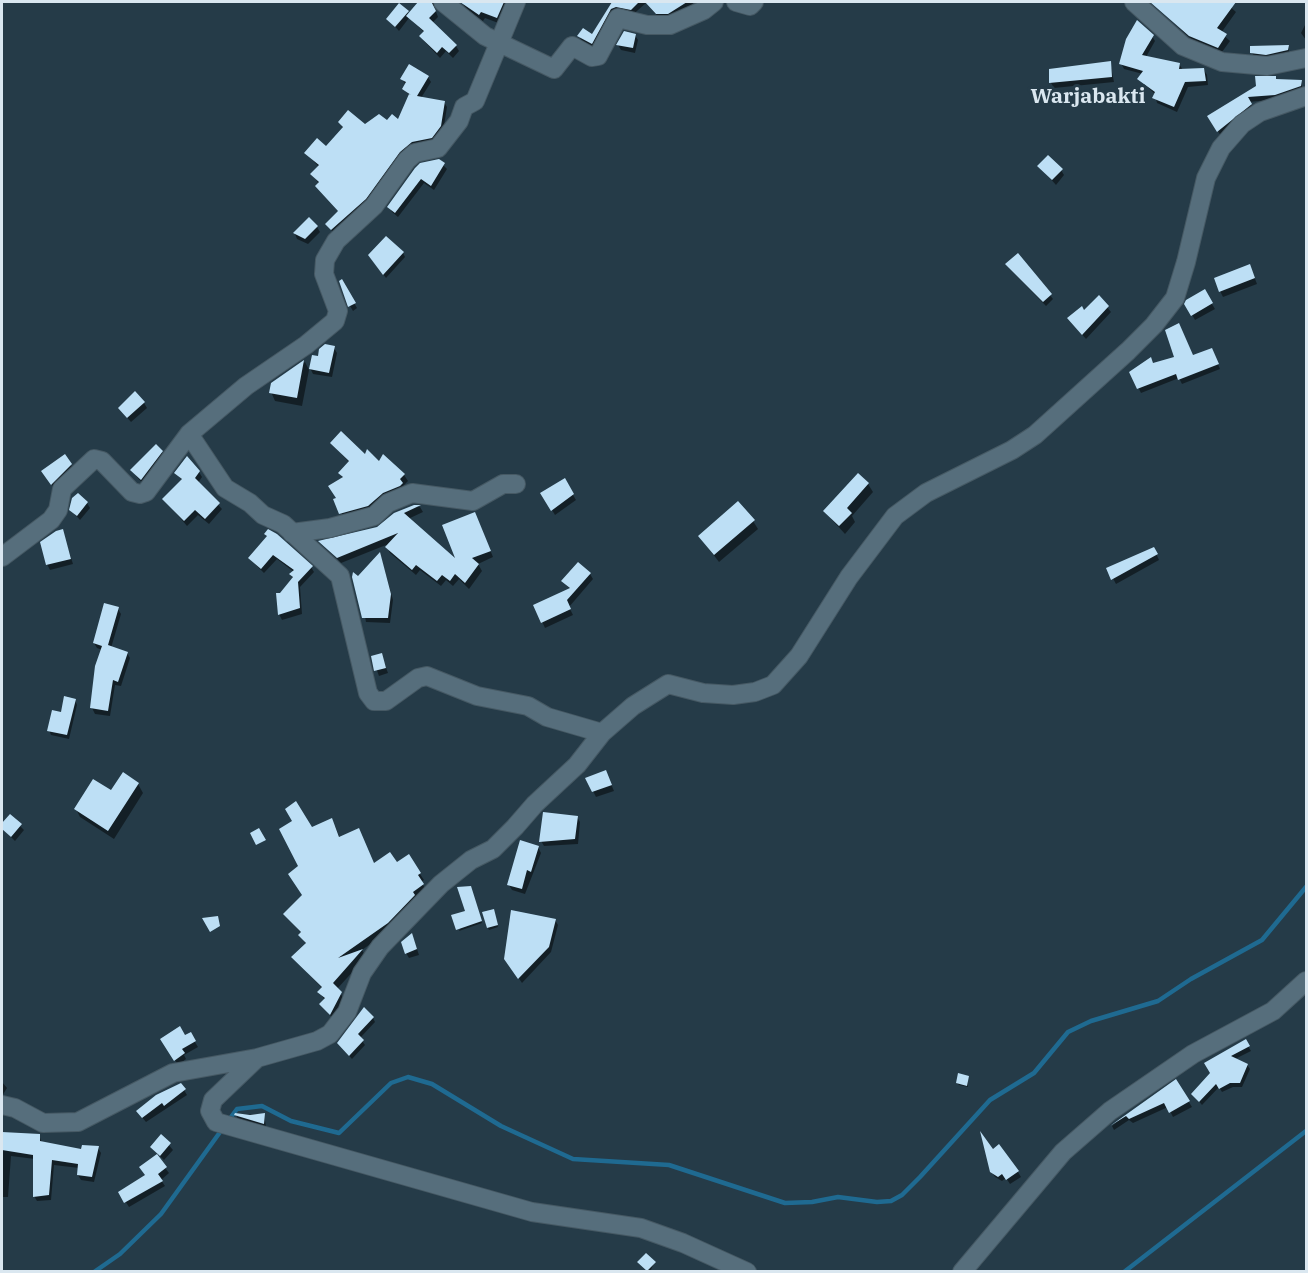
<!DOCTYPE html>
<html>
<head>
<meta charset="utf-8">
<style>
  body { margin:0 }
  #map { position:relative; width:1308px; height:1273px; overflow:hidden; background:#253b48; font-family:"IBM Plex Serif",serif }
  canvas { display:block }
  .frame { position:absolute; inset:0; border:3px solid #dae7f0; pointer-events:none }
</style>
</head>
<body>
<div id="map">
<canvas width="1308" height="1273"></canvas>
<div class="frame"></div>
</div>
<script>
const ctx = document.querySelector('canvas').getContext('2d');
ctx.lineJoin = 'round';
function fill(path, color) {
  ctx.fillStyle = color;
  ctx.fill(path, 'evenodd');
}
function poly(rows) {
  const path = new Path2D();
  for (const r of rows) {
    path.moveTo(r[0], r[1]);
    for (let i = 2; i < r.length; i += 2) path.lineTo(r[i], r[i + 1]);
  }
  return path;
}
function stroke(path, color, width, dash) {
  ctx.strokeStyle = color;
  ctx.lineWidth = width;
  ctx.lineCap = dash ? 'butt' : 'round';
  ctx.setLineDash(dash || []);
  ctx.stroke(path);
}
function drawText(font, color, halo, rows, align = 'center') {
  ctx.font = font + ' "IBM Plex Serif",serif';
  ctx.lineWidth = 6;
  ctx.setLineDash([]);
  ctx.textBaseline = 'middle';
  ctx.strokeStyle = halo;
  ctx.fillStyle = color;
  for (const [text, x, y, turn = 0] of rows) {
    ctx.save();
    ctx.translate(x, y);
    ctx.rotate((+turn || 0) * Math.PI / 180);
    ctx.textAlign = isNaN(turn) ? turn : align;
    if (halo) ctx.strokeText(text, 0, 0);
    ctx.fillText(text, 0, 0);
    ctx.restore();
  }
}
fill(poly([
  [420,2,438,2,434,6,438,17,432,23,456,46,459,51,453,58,446,51,440,58,424,41,421,36,424,32,409,18,399,31,388,19,407,12,409,15],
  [462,2,514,2,501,24,485,18,483,21,466,9],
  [613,2,692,2,694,6,671,19,660,19,646,3,595,48,582,41,579,36,593,36],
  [1152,2,1225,2,1236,12,1221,33,1230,41,1222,52,1194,42],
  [1306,23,1306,40,1301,33],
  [635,35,638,40,635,53,621,50,618,45],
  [1152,36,1155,41,1146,57,1179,64,1183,70,1204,70,1207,75,1208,85,1188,87,1177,112,1157,103,1155,94,1139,79,1143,74,1124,69,1121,63],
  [1288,47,1290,55,1270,59,1255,57,1252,53],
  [1110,62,1114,82,1054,88,1051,83,1050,71],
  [428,77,431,82,421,98,444,102,447,107,443,132,334,234,327,224,339,212,312,174,319,167,306,153,327,149,343,129,340,122,365,126,399,122,410,96,404,89,406,85,402,79],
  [1277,81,1301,81,1303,91,1278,99,1249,102,1254,109,1221,136,1209,117,1258,87],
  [439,161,447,169,434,190,424,183,398,217,392,212,389,207],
  [1039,166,1061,170,1064,175,1056,185],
  [317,227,320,232,308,244,297,239,295,234],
  [403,253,405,257,386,278,372,260],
  [1018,255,1053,299,1046,306,1009,268],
  [1252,271,1257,284,1223,297,1220,291],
  [341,281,357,308,353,311,350,306],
  [1204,291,1215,309,1195,320,1186,304],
  [1099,297,1111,312,1086,339,1072,323],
  [334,348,337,353,332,377,313,374,310,368,319,357],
  [1214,354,1220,369,1182,384,1179,378,1141,393,1131,373],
  [305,362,309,370,302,406,275,401,271,392,272,383],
  [144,403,147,408,131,422,123,413],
  [332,444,404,475,408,481,403,486,405,490,372,512,344,519,338,505,343,479,340,473,350,463],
  [161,452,165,457,144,485,132,471],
  [71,465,74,470,55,489,46,476],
  [199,472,202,477,198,483,222,509,209,524,198,515,187,526,164,499,183,481,176,473],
  [564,480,576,500,555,515,542,493],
  [868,484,873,492,852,516,855,522,845,534,824,511],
  [87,503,90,508,80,520,71,510],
  [414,506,420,507,423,512,408,519,459,563,478,520,493,557,478,564,482,571,469,589,459,579,453,586,446,580,441,586,420,570,416,575,390,553,386,545,341,563,321,542,378,528],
  [753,521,758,529,719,562,699,536],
  [62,530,73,564,50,570,47,564],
  [268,538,311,567,314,572,300,587,302,614,282,620,279,614,281,594,293,579,291,574,294,572,277,559,264,573,250,559],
  [1154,549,1159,560,1116,584,1108,569],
  [380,554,393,600,390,623,366,622,358,578],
  [590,574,593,579,569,607,573,615,545,628,535,606,570,589,563,581],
  [118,609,121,614,111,648,127,653,130,658,121,686,115,685,110,716,95,714,92,708,102,650,97,648,94,643],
  [381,654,388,673,379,676,372,657],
  [75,700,77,705,69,739,51,735,49,730],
  [123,775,138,784,143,793,114,839,80,817,76,809,112,792],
  [608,777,614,791,596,797,587,779],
  [543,814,577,817,580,822,578,844,544,846,541,841],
  [10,816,24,830,15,841,2,828],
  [335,826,340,838,374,865,397,864,408,856,424,880,421,882,427,891,391,929,362,950,366,957,337,989,345,1000,334,1020,321,1004,325,1000,319,992,322,988,293,957,306,944,300,935,302,934,285,914,303,896,299,866,311,828],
  [538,847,541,853,525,894,512,890,509,885],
  [471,890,482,923,459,931,467,912],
  [494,912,498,927,489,930,488,928],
  [555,920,558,925,551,952,522,983,509,964],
  [414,940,419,955,409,958,406,953],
  [373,1018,375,1022,360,1038,365,1045,352,1059,338,1043],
  [190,1034,198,1047,184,1055,186,1059,178,1065,162,1039,185,1037],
  [1245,1041,1251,1051,1235,1059,1247,1065,1250,1069,1242,1087,1233,1087,1222,1092,1219,1087,1202,1105,1193,1094],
  [968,1077,968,1087,959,1085,957,1083],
  [1176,1081,1192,1107,1173,1117,1168,1107,1133,1123,1129,1120,1114,1130,1112,1126,1118,1121],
  [2,1082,7,1088,2,1096],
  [184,1090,187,1095,146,1122,140,1115],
  [264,1114,266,1127,238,1119,236,1115],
  [2,1134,39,1135,42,1143,82,1150,98,1148,101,1153,94,1182,81,1180,78,1175,79,1168,54,1165,51,1200,37,1201,34,1196,35,1159,11,1156,8,1197,2,1197],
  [161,1136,173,1150,164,1160,151,1147],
  [156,1156,169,1173,161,1180,165,1186,129,1207,120,1193,146,1176],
  [991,1171,1018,1172,1021,1177,1010,1184,1006,1178,1002,1181,995,1177],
  [654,1263,650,1272,640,1264]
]), '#0007');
stroke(poly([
  [228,1121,237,1109,262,1106,291,1121,339,1133,391,1083,408,1077,432,1084,501,1126,573,1159,669,1165,785,1203,812,1202,838,1197,877,1202,891,1201,902,1195,920,1177,990,1100,1034,1073,1068,1032,1091,1021,1158,1001,1191,979,1262,940,1306,887],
  [94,1272,120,1254,161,1214,223,1128],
  [1124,1272,1306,1131]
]), '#1f6a91', 4.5);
fill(poly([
  [418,2,432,3,436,11,429,18,457,45,449,53,442,47,437,53,419,36,424,31,406,16],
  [460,2,504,2,497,18,481,12,479,15],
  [612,2,639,2,631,10,616,7,611,9,592,44,577,36,583,28,592,34],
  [645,2,687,2,668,14,656,14],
  [1150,2,1236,2,1217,28,1227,34,1218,48,1189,36],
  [399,3,409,11,395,27,386,19],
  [1137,20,1154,35,1142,55,1180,63,1179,69,1204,68,1206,81,1185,82,1174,107,1152,98,1155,92,1137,79,1143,71,1119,64,1126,39],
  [624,31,636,34,633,48,616,45],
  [1289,45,1288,50,1266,55,1250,53,1250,46],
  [1111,61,1112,77,1049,83,1049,69],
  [409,64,429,76,417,96,445,101,441,126,432,138,412,142,400,152,366,199,331,230,325,224,338,211,315,186,319,182,310,174,319,165,304,153,317,138,326,146,343,127,338,122,348,110,365,124,379,114,387,120,392,114,398,119,409,94,411,95,402,89,406,82,400,79],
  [1255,76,1276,76,1276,79,1302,80,1301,86,1275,95,1248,97,1252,104,1217,132,1207,116,1256,86],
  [1048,155,1063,169,1052,180,1037,166],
  [439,159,445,163,431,186,421,179,395,213,387,207,415,168,420,163],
  [309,217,318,226,305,239,293,233],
  [386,236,404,252,383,275,368,255],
  [1018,253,1052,294,1043,302,1005,264],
  [1250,264,1255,278,1219,292,1214,278],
  [342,279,356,303,348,307,339,281],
  [1205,289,1213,303,1191,316,1184,304,1186,300],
  [1099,295,1109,306,1082,335,1067,318,1082,306,1084,310],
  [1179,323,1193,355,1212,348,1219,364,1178,380,1176,374,1137,389,1129,372,1151,357,1153,363,1174,357,1165,330],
  [325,344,335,346,329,373,309,369,312,355,318,356,319,349],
  [304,360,297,398,269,393,271,383],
  [135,391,145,402,127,418,118,408],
  [341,431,365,454,367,449,379,461,383,454,405,474,400,479,403,483,400,486,383,493,368,506,339,514,333,499,336,498,328,486,343,477,338,473,349,461,330,443],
  [156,444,163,451,141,480,130,470],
  [65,454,72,464,51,485,41,471],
  [187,456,200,471,195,478,220,503,205,519,195,510,184,521,162,499,182,479,174,473],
  [858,473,869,483,847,508,852,513,839,526,823,511],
  [565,478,574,494,551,511,540,493],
  [78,493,88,502,77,516,69,510,72,498],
  [738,501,755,520,714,555,698,536],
  [414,505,421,505,404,513,455,558,442,525,475,512,491,551,472,558,479,564,465,583,455,574,450,581,442,575,437,581,416,565,412,570,385,547,398,533,337,558,318,541,377,527,394,513],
  [63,529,71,559,46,565,40,542,56,531],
  [268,529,277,534,313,566,298,582,300,608,278,615,276,593,280,593,293,577,289,574,294,570,273,555,261,569,248,558,267,536,264,534],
  [1154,547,1158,554,1111,580,1106,568],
  [380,552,391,594,388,618,362,618,352,577,353,572,358,576],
  [578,562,591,573,567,600,571,609,541,623,533,605,570,588,561,581],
  [104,603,119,607,108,645,128,652,118,682,113,680,108,711,90,708,95,666,102,646,93,643],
  [382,653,386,668,374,671,371,656],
  [64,696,76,699,67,735,47,731,52,710,61,712],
  [606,770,612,785,592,792,585,778],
  [123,772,139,783,108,831,74,809,93,779,111,790],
  [296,801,312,827,332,818,339,837,359,828,374,863,390,852,397,862,409,854,421,873,418,875,424,884,413,892,415,895,388,923,338,958,363,949,333,983,342,992,330,1015,319,1004,325,998,317,992,322,987,291,957,306,943,298,935,301,932,283,914,302,895,288,874,298,866,279,829,292,821,285,809],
  [543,812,578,816,575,839,539,842],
  [10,814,22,824,11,837,2,829,2,823],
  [259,828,266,840,256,845,250,833],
  [520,840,539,846,531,872,527,870,522,889,507,885],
  [471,886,482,921,456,930,451,915,465,911,457,887],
  [494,909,498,925,487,928,482,912],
  [511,910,556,919,549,947,518,979,504,959],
  [218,916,220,926,210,932,202,918],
  [412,933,417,949,405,954,401,942],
  [364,1007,374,1017,358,1034,364,1040,349,1056,337,1043],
  [180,1026,185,1035,191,1032,196,1041,182,1049,185,1053,174,1061,160,1039],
  [1246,1039,1250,1046,1231,1056,1248,1064,1240,1083,1230,1083,1219,1089,1216,1084,1199,1102,1191,1094,1210,1073,1204,1063],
  [958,1073,969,1076,967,1086,956,1083],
  [1176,1079,1190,1101,1169,1113,1164,1103,1129,1119,1126,1116,1110,1126],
  [181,1083,186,1089,164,1106,162,1103,142,1118,136,1111,156,1095],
  [235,1113,250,1115,265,1113,264,1124,234,1115],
  [980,1131,993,1149,999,1144,1019,1171,1006,1180,1002,1174,998,1177,990,1172],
  [2,1132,40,1134,40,1141,81,1149,82,1145,99,1146,92,1177,77,1175,78,1164,52,1160,49,1195,33,1197,33,1155,2,1150],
  [161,1134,171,1143,160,1156,150,1147],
  [157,1154,167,1167,158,1174,163,1181,124,1203,118,1192,145,1175,139,1167],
  [646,1253,656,1262,647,1271,637,1262]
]), '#bddff5');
const minor = poly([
  [443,2,485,36,554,69,572,46,592,57,598,56,618,18,647,25,670,25,704,10,714,2],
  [736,2,750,6,754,2],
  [1134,2,1183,46,1222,62,1267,66,1306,58],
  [189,434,225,488,250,503,263,515,283,524,340,576,368,693,374,701,386,701,418,678,427,676,477,696,528,706,547,717,602,733],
  [292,533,330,528,374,516,388,503,412,493,473,501,503,484,516,484],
  [2,557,51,520,58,510,62,489,94,459,102,461,132,492,140,494,146,492,189,434,246,386,306,345,335,321,338,311,324,274,325,260,336,241,374,206,407,160,415,153,438,148,459,121,464,107,475,101,516,2],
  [257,1058,213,1100,210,1111,216,1122,532,1212,641,1228,683,1243,747,1272],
  [2,1105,15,1108,43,1123,78,1122,173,1073,257,1058,317,1041,330,1034,347,1012,362,973,380,947,441,884,471,860,493,849,515,827,535,804,577,765,602,733,633,706,668,684,703,693,733,695,755,692,773,685,799,656,849,577,895,516,926,493,1012,450,1035,435,1128,351,1154,325,1175,298,1186,262,1206,178,1221,148,1242,124,1260,112,1306,96],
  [962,1272,1063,1152,1110,1111,1193,1054,1273,1011,1306,981]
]);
stroke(minor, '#465964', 20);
stroke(minor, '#566e7c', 18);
drawText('bold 21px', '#dae7f0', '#253b48', [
  ["Warjabakti",1088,97]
]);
</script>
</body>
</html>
